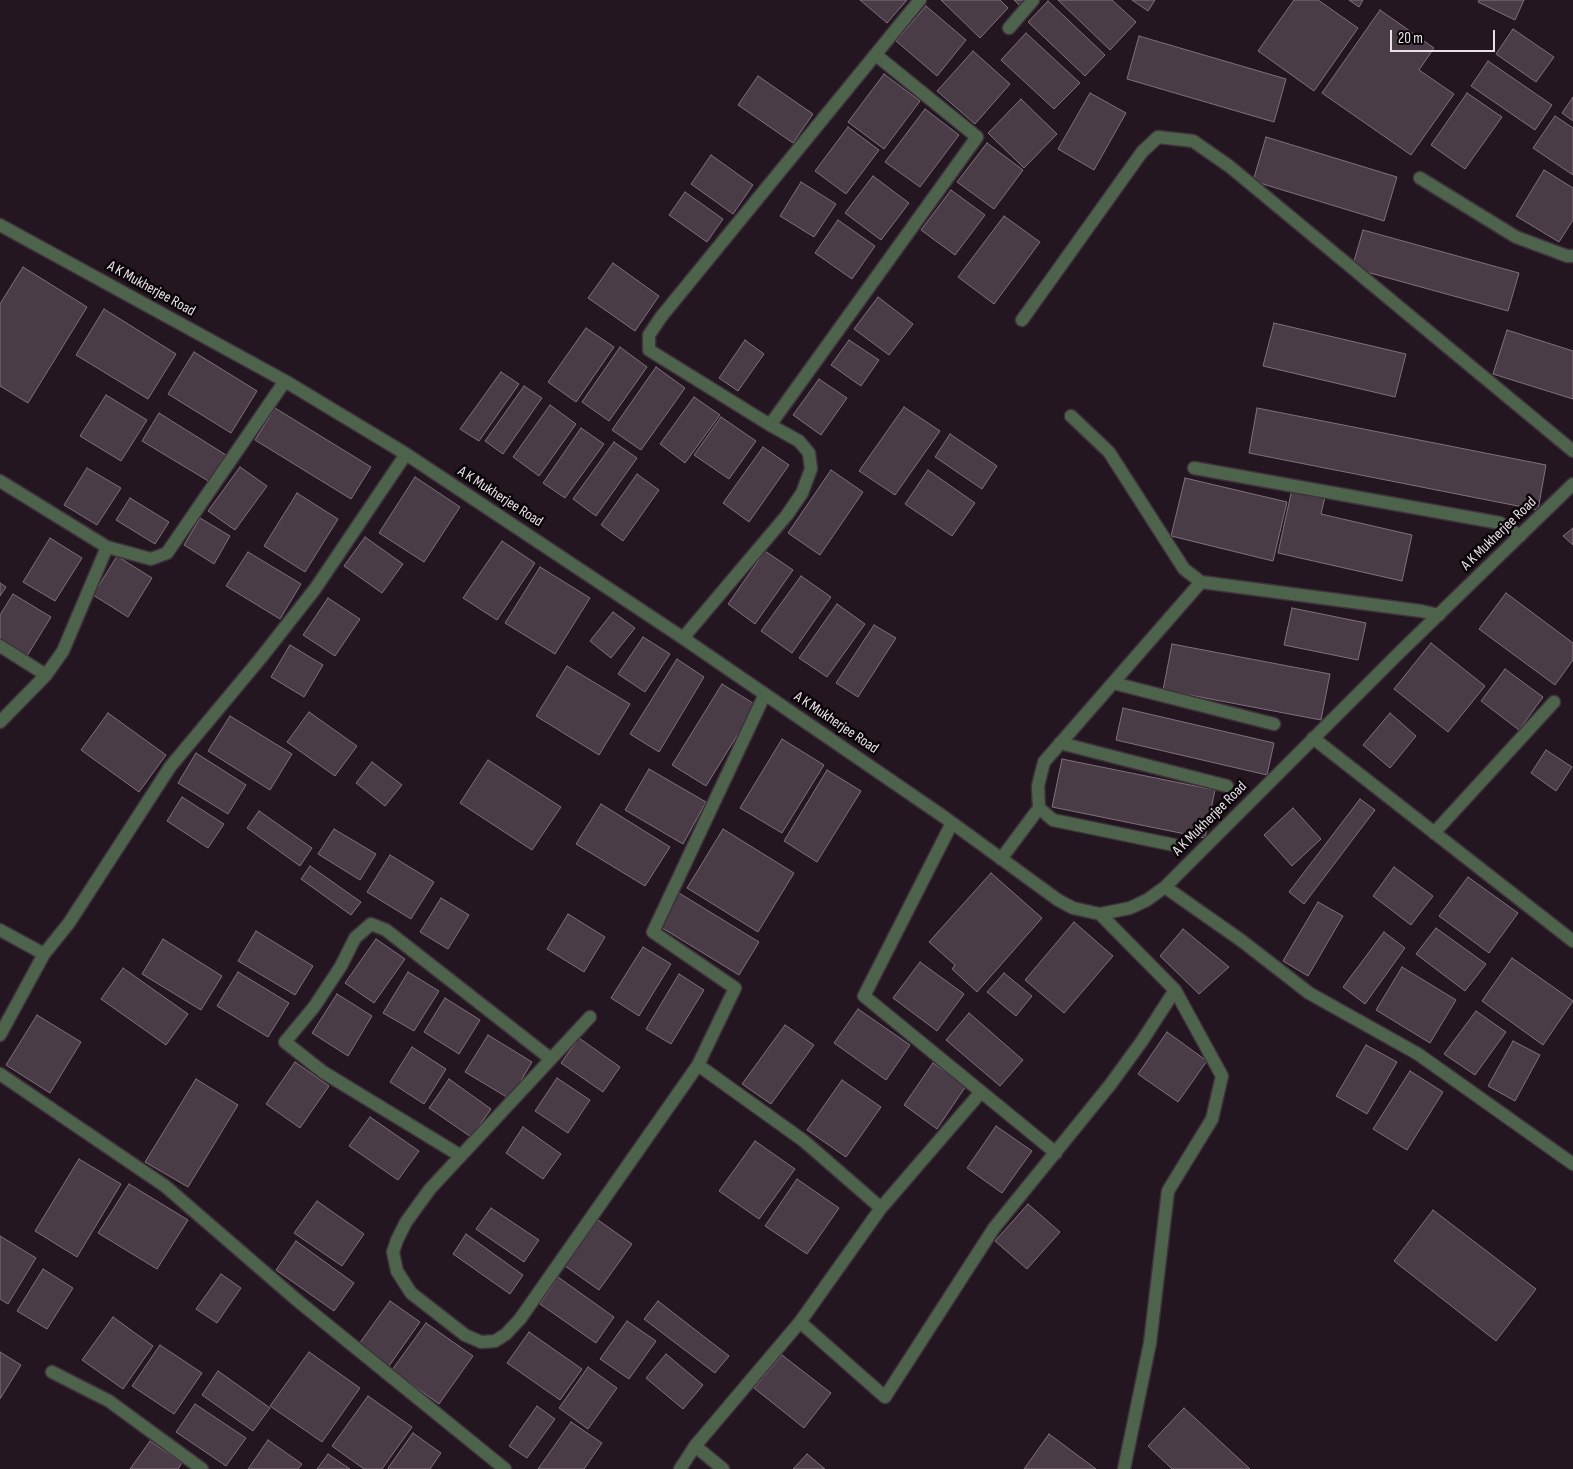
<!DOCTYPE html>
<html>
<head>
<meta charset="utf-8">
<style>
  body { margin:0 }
  #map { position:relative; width:1573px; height:1469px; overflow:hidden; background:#231620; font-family:"Sofia Sans Condensed",sans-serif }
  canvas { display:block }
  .scale { position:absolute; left:1390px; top:30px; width:105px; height:22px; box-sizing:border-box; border:2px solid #eae1e8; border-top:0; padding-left:6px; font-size:15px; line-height:18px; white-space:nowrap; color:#eae1e8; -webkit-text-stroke:4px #090508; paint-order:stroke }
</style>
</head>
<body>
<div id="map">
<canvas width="1573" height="1469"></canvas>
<div class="scale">20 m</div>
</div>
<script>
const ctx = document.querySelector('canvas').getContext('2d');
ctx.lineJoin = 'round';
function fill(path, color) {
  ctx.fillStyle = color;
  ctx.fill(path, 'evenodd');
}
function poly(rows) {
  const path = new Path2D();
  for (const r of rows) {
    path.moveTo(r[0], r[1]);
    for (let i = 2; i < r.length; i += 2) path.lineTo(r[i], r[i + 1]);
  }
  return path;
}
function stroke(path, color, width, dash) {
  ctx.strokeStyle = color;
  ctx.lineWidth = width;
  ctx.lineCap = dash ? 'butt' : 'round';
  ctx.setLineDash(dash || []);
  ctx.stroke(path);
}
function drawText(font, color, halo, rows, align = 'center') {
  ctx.font = font + ' "Sofia Sans Condensed",sans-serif';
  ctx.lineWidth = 5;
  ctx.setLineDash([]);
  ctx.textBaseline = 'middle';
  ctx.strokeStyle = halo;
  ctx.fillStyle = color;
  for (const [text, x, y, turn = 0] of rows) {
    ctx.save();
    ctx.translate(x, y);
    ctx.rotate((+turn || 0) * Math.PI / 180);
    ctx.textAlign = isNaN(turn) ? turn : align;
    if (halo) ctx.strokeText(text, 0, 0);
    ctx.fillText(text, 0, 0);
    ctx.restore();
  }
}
const building = poly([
  [860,0,907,0,887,23,860,0],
  [941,0,1000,0,1008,8,980,38,941,0],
  [1014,0,1026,0,1020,6,1014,0],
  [1058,0,1112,0,1136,22,1110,50,1058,0],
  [1132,0,1155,0,1148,11,1132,0],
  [1294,0,1318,0,1358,28,1314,91,1258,51,1294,0],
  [1349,0,1363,0,1359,7,1349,0],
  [1479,0,1524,0,1515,20,1478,2,1479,0],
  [1048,1,1105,55,1085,76,1028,22,1048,1],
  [926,6,966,40,937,76,896,41,926,6],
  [1380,10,1434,48,1419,70,1454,94,1411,155,1322,93,1380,10],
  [1513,29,1554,57,1536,82,1496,54,1513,29],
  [1026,33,1080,83,1054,109,1001,60,1026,33],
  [1139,36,1286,79,1274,122,1127,79,1139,36],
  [973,51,1010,84,975,124,937,91,973,51],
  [1488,61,1552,105,1535,130,1471,86,1488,61],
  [884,74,920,101,884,149,848,122,884,74],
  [758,76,813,114,793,143,738,105,758,76],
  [1090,93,1126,113,1094,170,1058,149,1090,93],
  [1467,93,1502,117,1465,169,1431,145,1467,93],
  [1573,97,1573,121,1562,113,1573,97],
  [1021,99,1057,134,1024,168,988,133,1021,99],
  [925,109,959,135,920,187,885,162,925,109],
  [1555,116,1573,128,1573,175,1533,148,1555,116],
  [848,127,879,150,846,194,815,171,848,127],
  [1266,137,1397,177,1384,221,1253,181,1266,137],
  [987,143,1023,170,994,209,957,182,987,143],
  [711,155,753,185,733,214,691,184,711,155],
  [1544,170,1573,188,1573,220,1559,242,1516,216,1544,170],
  [873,176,909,203,881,240,845,213,873,176],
  [801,182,836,204,814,237,780,216,801,182],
  [951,190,985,215,955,255,921,230,951,190],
  [685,192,723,219,707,242,669,215,685,192],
  [1004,216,1040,242,994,304,958,277,1004,216],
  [838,220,875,246,852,279,815,253,838,220],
  [1363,230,1519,273,1508,311,1352,268,1363,230],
  [613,263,659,296,635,331,588,298,613,263],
  [23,267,87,307,28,403,0,386,0,304,23,267],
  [878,297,913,324,889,355,854,329,878,297],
  [104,309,176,354,148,399,76,355,104,309],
  [1274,323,1406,354,1395,397,1263,366,1274,323],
  [586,328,614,347,576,402,548,382,586,328],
  [1507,330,1573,351,1573,399,1493,374,1507,330],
  [745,340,764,354,738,391,719,378,745,340],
  [849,340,879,360,861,386,831,365,849,340],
  [620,347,647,367,609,421,582,402,620,347],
  [194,352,257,391,231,433,168,394,194,352],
  [656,367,685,388,641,450,612,430,656,367],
  [501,372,519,384,479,441,460,429,501,372],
  [819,379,847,398,821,435,793,415,819,379],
  [524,386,542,398,503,454,485,441,524,386],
  [106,395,147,420,121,461,80,436,106,395],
  [694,397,720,415,685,463,660,444,694,397],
  [550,405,576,424,539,476,513,457,550,405],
  [904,407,940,431,895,495,859,471,904,407],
  [275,408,371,467,351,499,255,440,275,408],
  [1257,408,1546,465,1538,510,1249,453,1257,408],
  [159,413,226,455,210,482,142,441,159,413],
  [721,417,756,441,729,479,694,455,721,417],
  [581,428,604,444,565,498,543,483,581,428],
  [950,434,997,466,982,489,935,457,950,434],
  [614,442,637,458,596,516,573,499,614,442],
  [763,447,789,465,749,522,723,503,763,447],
  [240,467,267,486,235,530,208,511,240,467],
  [87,468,121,488,97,525,64,505,87,468],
  [831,470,863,492,820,555,788,533,831,470],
  [928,470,975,503,952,536,905,504,928,470],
  [637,474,659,490,623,541,601,525,637,474],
  [415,477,460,507,424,562,379,533,415,477],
  [1185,478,1287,502,1273,561,1171,536,1185,478],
  [1292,489,1325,497,1321,514,1412,535,1402,581,1278,553,1292,489],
  [297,493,338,519,305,572,264,546,297,493],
  [130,498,169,522,155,544,116,520,130,498],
  [200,518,230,536,214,564,184,545,200,518],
  [1573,528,1573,545,1563,536,1573,528],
  [365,537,403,564,382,593,344,566,365,537],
  [50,538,82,558,55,601,23,582,50,538],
  [502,541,535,563,497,620,463,598,502,541],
  [765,551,793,570,755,624,728,604,765,551],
  [248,552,301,584,280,619,226,586,248,552],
  [117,556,152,578,128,617,93,595,117,556],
  [540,567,590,598,555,654,505,623,540,567],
  [801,576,831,597,792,653,761,631,801,576],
  [0,583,6,587,0,596,0,583],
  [1506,593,1573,643,1573,660,1555,685,1479,629,1506,593],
  [13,594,51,617,27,656,0,639,0,615,13,594],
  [328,598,360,619,335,656,303,635,328,598],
  [837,604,865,624,827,677,799,658,837,604],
  [1292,608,1366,623,1358,660,1284,645,1292,608],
  [613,612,635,628,611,658,590,641,613,612],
  [874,625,896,638,858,697,836,683,874,625],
  [643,637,670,654,645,692,618,674,643,637],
  [1431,643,1485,686,1448,732,1394,689,1431,643],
  [1172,644,1330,674,1321,720,1163,690,1172,644],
  [290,645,323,665,304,697,271,677,290,645],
  [677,659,704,677,659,752,630,734,677,659],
  [567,666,630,704,599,755,536,716,567,666],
  [1505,669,1543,697,1519,730,1481,701,1505,669],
  [722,684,756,705,706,786,672,765,722,684],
  [1123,708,1274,743,1267,775,1116,740,1123,708],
  [309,712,357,746,335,776,287,742,309,712],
  [108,713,166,755,139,792,81,750,108,713],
  [1390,713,1416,736,1390,768,1363,745,1390,713],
  [230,716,292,754,270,790,208,751,230,716],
  [782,739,824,765,782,833,740,808,782,739],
  [1546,750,1572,767,1556,791,1531,773,1546,750],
  [196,753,246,785,228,814,178,783,196,753],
  [1062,759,1215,790,1205,838,1052,807,1062,759],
  [488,760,561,807,532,850,460,803,488,760],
  [372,762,402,785,385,806,356,783,372,762],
  [649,769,706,802,683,844,625,810,649,769],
  [827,770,861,791,817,862,784,841,827,770],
  [182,797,224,824,208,848,167,821,182,797],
  [1360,799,1375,810,1304,904,1289,892,1360,799],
  [601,804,670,847,645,886,576,844,601,804],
  [1293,808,1321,839,1292,866,1264,835,1293,808],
  [259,811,312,848,300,866,247,828,259,811],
  [334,829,376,854,360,880,318,854,334,829],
  [723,829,794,873,758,932,687,888,723,829],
  [390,855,434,882,411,919,367,892,390,855],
  [310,866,361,902,351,915,301,879,310,866],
  [1394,867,1433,896,1411,925,1373,896,1394,867],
  [991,873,1042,918,977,992,952,969,955,965,929,942,991,873],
  [1468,877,1518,913,1489,953,1439,916,1468,877],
  [679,893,759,942,739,975,659,926,679,893],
  [441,898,469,915,448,949,420,932,441,898],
  [1318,902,1343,916,1308,976,1283,961,1318,902],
  [568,914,605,937,584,972,547,949,568,914],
  [1074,922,1113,956,1064,1013,1025,980,1074,922],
  [1436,928,1486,964,1465,991,1416,954,1436,928],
  [1183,929,1229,967,1199,994,1160,956,1183,929],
  [256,931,313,966,295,995,238,961,256,931],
  [1384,932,1405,948,1365,1004,1343,987,1384,932],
  [163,939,222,976,201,1010,142,974,163,939],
  [376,939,405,959,374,1003,345,983,376,939],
  [643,947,671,964,639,1016,611,998,643,947],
  [1512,958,1573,1001,1543,1045,1482,1001,1512,958],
  [920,962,964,994,937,1031,893,998,920,962],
  [1402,967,1456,1000,1430,1043,1376,1010,1402,967],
  [123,968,188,1014,166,1045,101,999,123,968],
  [238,972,289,1003,268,1037,217,1006,238,972],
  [408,972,439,991,414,1031,383,1013,408,972],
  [1004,973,1032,996,1016,1016,987,992,1004,973],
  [679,974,704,990,671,1044,646,1029,679,974],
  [337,994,372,1016,348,1056,312,1033,337,994],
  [445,998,480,1020,459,1054,424,1032,445,998],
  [858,1009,910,1045,886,1080,834,1043,858,1009],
  [1476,1011,1506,1032,1475,1075,1444,1054,1476,1011],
  [969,1013,1023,1060,1000,1086,946,1040,969,1013],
  [37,1015,81,1042,50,1093,6,1065,37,1015],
  [785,1025,814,1045,771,1104,742,1084,785,1025],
  [1167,1032,1207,1061,1178,1102,1138,1074,1167,1032],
  [488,1035,532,1062,510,1099,465,1072,488,1035],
  [579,1038,620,1067,603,1092,561,1063,579,1038],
  [1513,1041,1540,1055,1515,1101,1488,1086,1513,1041],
  [1366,1045,1397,1062,1367,1114,1336,1096,1366,1045],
  [412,1047,446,1069,424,1104,390,1082,412,1047],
  [295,1062,329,1086,300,1128,266,1104,295,1062],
  [933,1063,966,1086,937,1129,904,1105,933,1063],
  [1410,1071,1443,1092,1407,1150,1373,1129,1410,1071],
  [557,1078,590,1100,568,1133,535,1111,557,1078],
  [196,1079,238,1105,188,1187,145,1162,196,1079],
  [449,1079,491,1109,471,1137,429,1108,449,1079],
  [842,1080,881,1107,846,1157,807,1130,842,1080],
  [370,1117,419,1151,398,1180,349,1146,370,1117],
  [996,1126,1032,1151,1002,1193,967,1168,996,1126],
  [523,1127,561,1154,543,1179,506,1153,523,1127],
  [755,1141,795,1169,759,1219,719,1191,755,1141],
  [79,1159,121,1184,77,1257,35,1231,79,1159],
  [797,1179,839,1208,807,1254,765,1226,797,1179],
  [129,1184,188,1220,157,1269,98,1233,129,1184],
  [317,1201,364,1234,342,1266,294,1233,317,1201],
  [1028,1204,1060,1232,1027,1269,995,1241,1028,1204],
  [491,1208,539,1240,524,1262,476,1229,491,1208],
  [1433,1210,1536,1289,1496,1341,1394,1261,1433,1210],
  [598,1220,632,1244,599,1290,565,1266,598,1220],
  [466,1234,523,1275,510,1294,453,1254,466,1234],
  [0,1236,36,1258,8,1304,0,1299,0,1236],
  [296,1241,354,1283,334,1311,276,1270,296,1241],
  [43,1269,73,1288,47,1329,17,1311,43,1269],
  [221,1274,241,1288,217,1323,196,1309,221,1274],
  [558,1277,614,1317,596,1343,540,1304,558,1277],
  [390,1301,420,1322,389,1366,359,1344,390,1301],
  [658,1301,729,1356,715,1373,644,1319,658,1301],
  [113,1317,153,1346,123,1389,82,1360,113,1317],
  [627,1321,656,1341,629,1379,600,1359,627,1321],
  [426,1323,473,1356,439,1404,392,1370,426,1323],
  [529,1332,582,1369,560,1400,507,1363,529,1332],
  [160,1345,202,1373,174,1414,132,1386,160,1345],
  [0,1352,21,1365,0,1399,0,1352],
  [309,1352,360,1388,322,1442,270,1406,309,1352],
  [666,1354,703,1385,683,1409,646,1378,666,1354],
  [782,1355,831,1393,804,1428,754,1388,782,1355],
  [588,1367,617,1388,588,1429,559,1408,588,1367],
  [218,1371,270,1408,253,1431,202,1395,218,1371],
  [368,1396,412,1427,382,1469,364,1469,332,1446,368,1396],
  [195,1404,246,1438,226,1466,176,1432,195,1404],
  [537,1406,555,1419,527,1458,509,1446,537,1406],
  [1184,1408,1250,1469,1172,1469,1148,1446,1184,1408],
  [571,1422,602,1443,584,1469,538,1469,571,1422],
  [413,1433,441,1453,430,1469,389,1469,388,1468,413,1433],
  [1049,1434,1096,1469,1024,1469,1049,1434],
  [268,1440,302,1464,298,1469,248,1469,268,1440],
  [150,1441,182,1463,178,1469,130,1469,150,1441],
  [328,1454,350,1469,317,1469,328,1454],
  [807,1454,825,1469,793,1469,807,1454]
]);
fill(building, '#4a3c47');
stroke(building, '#80707c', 1);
const minor = poly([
  [1009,28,1033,0],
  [1420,178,1516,237,1567,256,1573,256],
  [0,225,285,381,406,454,683,638,944,817,1058,900,1073,908,1100,914,1130,908,1147,900,1165,887,1398,654,1573,484],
  [1022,320,1142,152,1158,137,1193,141,1229,166,1573,451],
  [1071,416,1109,452,1184,569,1201,582,1421,611,1439,615],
  [770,425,977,137,876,55],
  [1194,468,1500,523,1520,536],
  [0,481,107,547,151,559,167,553,285,381],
  [683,638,787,515,802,493,811,469,809,453,799,441,770,425,649,350,649,335,661,317,920,0],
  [0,646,46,675,63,651,107,547],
  [1113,683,1274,724],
  [0,722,46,675],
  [1313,738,1573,941],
  [1060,743,1227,786],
  [952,823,864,996,1056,1153],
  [1434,833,1554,702],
  [1174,845,1053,820,1039,808,1038,786,1044,762,1201,582],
  [1001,859,1039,808],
  [1165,887,1242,941,1309,993,1418,1054,1573,1164],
  [1100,914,1175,990,1222,1076,1212,1119,1168,1191,1150,1343,1124,1469],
  [0,930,44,954],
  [590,1017,430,1189,406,1222,397,1240,393,1252,397,1271,411,1293,465,1335,481,1342,495,1341,506,1334,520,1319,698,1065,735,988,653,932,765,694],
  [0,1035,44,954,69,923,170,767,260,659,315,589,406,454],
  [698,1065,804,1141,881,1208],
  [0,1074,165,1186,298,1301,505,1469],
  [461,1156,323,1072,285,1042,314,1007,341,966,355,938,371,924,386,930,551,1059],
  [800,1322,885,1397,994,1228,1110,1085,1142,1041,1175,990],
  [52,1372,109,1401,202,1469],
  [695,1446,723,1469],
  [680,1469,695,1446,800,1322,881,1208,981,1092]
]);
stroke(minor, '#3f323c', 15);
stroke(minor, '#4e634b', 12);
drawText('15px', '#eae1e8', '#090508', [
  ["A K Mukherjee Road",151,289,29],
  ["A K Mukherjee Road",500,497,33],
  ["A K Mukherjee Road",1499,534,-44],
  ["A K Mukherjee Road",836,723,34],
  ["A K Mukherjee Road",1210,819,-45]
]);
</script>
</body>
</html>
